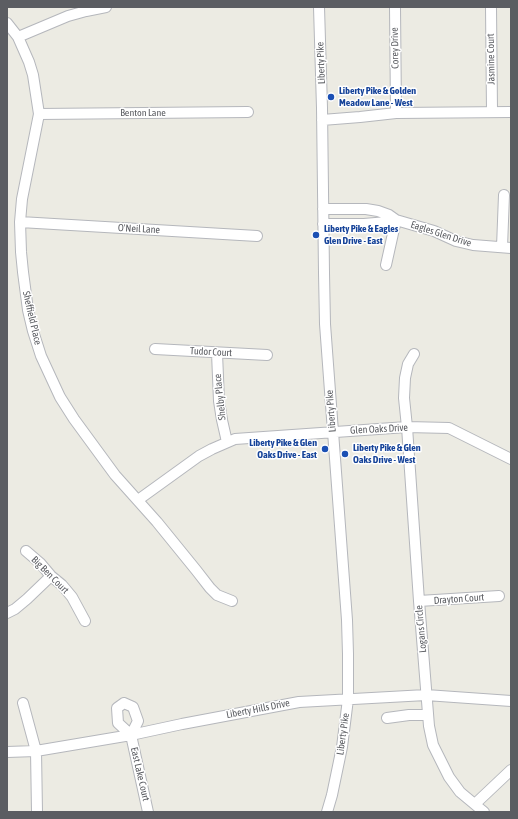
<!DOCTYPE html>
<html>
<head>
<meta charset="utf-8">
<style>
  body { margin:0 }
  #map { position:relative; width:518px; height:819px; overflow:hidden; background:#ecebe3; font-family:"Asap Condensed",sans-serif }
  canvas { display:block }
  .frame { position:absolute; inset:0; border:8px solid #5b5d62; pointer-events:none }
</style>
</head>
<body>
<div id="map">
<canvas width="518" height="819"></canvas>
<div class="frame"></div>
</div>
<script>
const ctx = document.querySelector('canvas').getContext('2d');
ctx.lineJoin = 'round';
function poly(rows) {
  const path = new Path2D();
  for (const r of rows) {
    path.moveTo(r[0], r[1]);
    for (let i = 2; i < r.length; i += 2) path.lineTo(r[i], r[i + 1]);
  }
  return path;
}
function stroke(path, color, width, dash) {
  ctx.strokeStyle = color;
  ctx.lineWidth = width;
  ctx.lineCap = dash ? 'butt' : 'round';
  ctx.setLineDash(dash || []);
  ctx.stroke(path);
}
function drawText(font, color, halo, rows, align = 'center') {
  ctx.font = font + ' "Asap Condensed",sans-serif';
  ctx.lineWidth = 3;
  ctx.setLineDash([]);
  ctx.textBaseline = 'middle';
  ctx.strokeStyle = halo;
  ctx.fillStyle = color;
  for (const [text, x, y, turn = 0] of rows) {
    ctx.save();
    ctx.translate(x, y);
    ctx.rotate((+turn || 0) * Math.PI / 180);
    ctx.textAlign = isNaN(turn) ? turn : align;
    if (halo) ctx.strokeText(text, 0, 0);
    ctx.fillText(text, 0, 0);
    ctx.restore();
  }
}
const minor = poly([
  [319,7,322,108,324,273,325,324,347,620,348,654,348,699,342,747,332,795,327,812],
  [395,7,396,113],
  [491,7,492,111],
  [7,23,18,37,29,62,33,75,39,114,22,199,20,222,21,252,23,272,28,310,33,331,41,356,60,397,74,419,115,475,157,522,196,570,210,588,217,595,232,601],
  [18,37,68,16,86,11,106,7],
  [39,114,248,112],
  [322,120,360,117,396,113,511,112],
  [323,209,366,209,378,211,389,215,396,220,434,231,456,241,473,245,511,248],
  [20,222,257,236],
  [323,224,364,224,387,222,396,220],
  [502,247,504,195],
  [386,265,396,220],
  [155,349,267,355],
  [217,353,219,401,222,420,227,442],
  [414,354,408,364,405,378,404,398,407,427,419,601,429,726,433,745,449,777,460,792,484,812],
  [138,500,199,456,212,449,235,439,407,427,449,428,511,459],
  [26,551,40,563,51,576,62,585,72,597,85,621],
  [419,601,499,596],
  [7,613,15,609,27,599,51,576],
  [23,703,36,751,37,812],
  [124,703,133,707,138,721,131,735,118,723,117,708,124,703],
  [387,718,409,715,428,715],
  [131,735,148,812],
  [7,752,36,751,131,735,182,724,299,702,426,695,511,701],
  [475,804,511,770]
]);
stroke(minor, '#b5b7bc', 12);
stroke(minor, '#fff', 10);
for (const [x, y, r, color] of [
  [331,97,4,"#1a4fb4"],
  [316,235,4,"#1a4fb4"],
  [325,449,4,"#1a4fb4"],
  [345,454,4,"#1a4fb4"]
]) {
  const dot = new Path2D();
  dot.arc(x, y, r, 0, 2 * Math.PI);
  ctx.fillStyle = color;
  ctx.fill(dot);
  stroke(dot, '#fff', 1.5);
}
drawText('10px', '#5b5d62', '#fff', [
  ["Corey Drive",395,48,-91],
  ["Jasmine Court",491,59,-91],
  ["Liberty Pike",321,63,-92],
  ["Benton Lane",143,113],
  ["O'Neil Lane",139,229,3],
  ["Eagles Glen Drive",441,234,18],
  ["Sheffield Place",32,318,77],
  ["Tudor Court",211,352,3],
  ["Shelby Place",220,397,-96],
  ["Liberty Pike",331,411,-94],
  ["Glen Oaks Drive",379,429,-3],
  ["Big Ben Court",50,575,45],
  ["Drayton Court",459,599,-4],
  ["Logans Circle",421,629,-95],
  ["Liberty Hills Drive",258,709,-11],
  ["Liberty Pike",343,734,-82],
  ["East Lake Court",140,774,77]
]);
drawText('bold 10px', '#164399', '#fff', [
  ["Liberty Pike & Golden",339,91],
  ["Meadow Lane - West",339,103],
  ["Liberty Pike & Eagles",324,229],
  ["Glen Drive - East",324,241],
  ["Liberty Pike & Glen",317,443,"right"],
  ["Oaks Drive - East",317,455,"right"],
  ["Liberty Pike & Glen",353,448],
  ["Oaks Drive - West",353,460]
], 'left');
</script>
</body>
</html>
